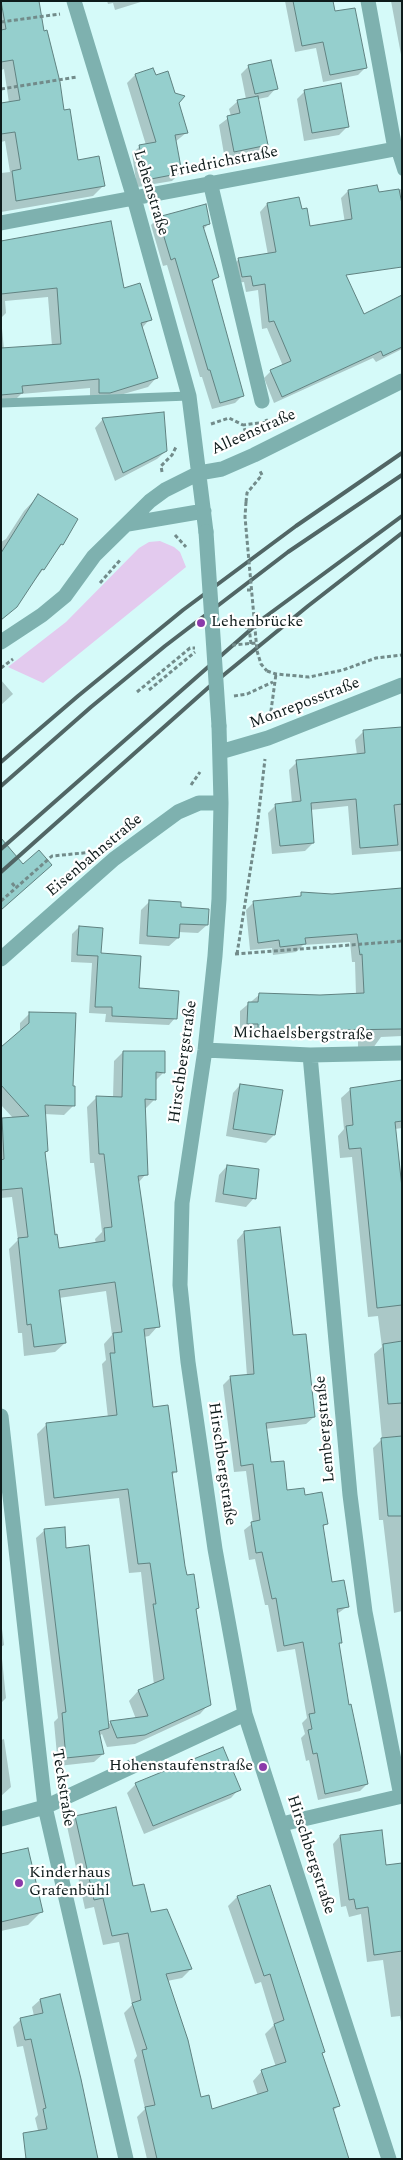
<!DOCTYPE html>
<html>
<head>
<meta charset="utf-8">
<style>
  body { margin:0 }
  #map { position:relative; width:403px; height:2160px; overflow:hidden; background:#d5faf9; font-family:Spectral,serif }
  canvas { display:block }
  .frame { position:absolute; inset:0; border:2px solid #0e1b1b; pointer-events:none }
</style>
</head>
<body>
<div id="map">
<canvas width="403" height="2160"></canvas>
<div class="frame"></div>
</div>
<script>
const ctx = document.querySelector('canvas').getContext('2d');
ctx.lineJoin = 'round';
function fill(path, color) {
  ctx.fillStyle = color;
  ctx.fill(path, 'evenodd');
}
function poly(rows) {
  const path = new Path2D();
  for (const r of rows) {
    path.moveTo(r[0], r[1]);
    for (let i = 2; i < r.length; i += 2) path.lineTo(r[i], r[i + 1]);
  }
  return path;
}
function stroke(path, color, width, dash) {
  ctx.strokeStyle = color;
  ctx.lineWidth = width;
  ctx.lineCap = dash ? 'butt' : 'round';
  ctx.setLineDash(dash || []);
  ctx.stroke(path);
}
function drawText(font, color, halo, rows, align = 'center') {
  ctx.font = font + ' Spectral,serif';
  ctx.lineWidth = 4.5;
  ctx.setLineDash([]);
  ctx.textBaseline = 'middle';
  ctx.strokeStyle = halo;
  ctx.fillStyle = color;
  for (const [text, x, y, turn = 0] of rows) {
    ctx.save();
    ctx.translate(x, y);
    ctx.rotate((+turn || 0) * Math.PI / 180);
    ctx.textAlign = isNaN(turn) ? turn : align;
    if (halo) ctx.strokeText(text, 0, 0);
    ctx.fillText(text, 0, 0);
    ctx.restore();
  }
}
fill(poly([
  [160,541,174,547,180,552,186,567,43,683,8,667,66,622,139,548,149,542]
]), '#e3caee');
fill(poly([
  [1,1,43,32,76,161,103,186,93,196,1,212,1,173,10,172,5,141,1,142,1,104,9,103,4,69,1,70],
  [107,1,144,1,115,10,113,3,108,4],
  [285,1,332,1,334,13,365,68,358,75,323,82,316,48,295,52],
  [391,1,402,1,402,60],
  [249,66,276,88,268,97,258,99,266,145,258,153,225,160,219,125,231,116,229,109,238,101,246,99,241,74],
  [135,75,177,103,186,133,175,142,180,173,172,181,148,185,142,151,139,151,145,186,137,187,132,154,140,146,146,145,127,83],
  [305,91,348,126,339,135,304,141,297,99],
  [376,186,378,194,402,189,402,225,347,236,341,198,348,191],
  [298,198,316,267,363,316,402,297,402,349,376,362,373,358,274,403,264,378,271,371,283,366,267,328,262,329,258,290,246,292,244,282,235,283,231,267,238,260,268,255,260,212,267,204],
  [158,218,209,223,203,230,217,277,211,283,242,396,235,403,212,409,202,377,200,377,167,265,163,266,151,225],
  [1,243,123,289,150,319,142,328,157,377,148,387,99,401,90,402,90,388,21,394,13,402,1,403],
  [48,297,52,346,4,350,1,318,6,313,5,301],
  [103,419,166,451,157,459,115,481,95,428],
  [38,496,62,544,15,607,1,620,1,542,6,539,24,511],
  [1,680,13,694,1,705],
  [402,728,402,851,352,855,348,806,310,810,313,843,305,851,272,854,268,813,276,805,292,803,289,770,297,762,357,755,355,740,363,732],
  [402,889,402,1036,381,1037,373,1048,358,1048,358,1037,250,1038,250,1032,240,1031,240,1011,259,995,356,995,355,962,352,962,350,942,303,945,296,952,273,955,272,948,250,950,246,910,254,902],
  [150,901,179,908,207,925,198,933,178,932,178,938,169,946,139,944,141,910],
  [79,927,100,954,137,989,175,1018,169,1025,105,1022,106,1014,89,1013,92,963,71,962,72,934],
  [30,1013,71,1087,74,1105,64,1115,44,1114,47,1151,44,1154,58,1250,96,1244,95,1239,102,1232,94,1163,90,1163,87,1107,97,1097,113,1098,114,1061,123,1052,164,1072,155,1081,155,1099,145,1109,146,1174,138,1183,158,1326,149,1336,144,1337,152,1409,176,1471,171,1476,184,1566,198,1608,195,1611,209,1704,200,1714,135,1744,107,1747,102,1734,99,1736,103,1754,94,1762,58,1766,54,1722,58,1718,36,1538,45,1530,65,1549,107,1726,110,1723,136,1719,129,1701,138,1691,154,1685,141,1572,129,1573,119,1498,45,1506,37,1434,47,1424,108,1418,102,1364,106,1360,104,1344,112,1335,106,1291,59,1298,65,1343,55,1352,24,1356,22,1333,18,1333,9,1249,18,1240,12,1197,1,1198,1,1121,13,1118,1,1105,1,1049,20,1032,20,1023],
  [402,1082,402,1128,395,1129,402,1183,402,1611,394,1613,383,1520,379,1520,373,1448,382,1439,374,1354,382,1347,378,1316,368,1317,352,1157,340,1158,338,1136,344,1129,341,1098,351,1089],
  [240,1085,274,1135,266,1143,226,1136,233,1093],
  [227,1166,254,1198,246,1207,215,1202,219,1175],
  [244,1232,292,1337,314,1417,306,1424,265,1429,269,1464,286,1492,304,1496,327,1523,322,1528,331,1583,348,1606,337,1614,341,1642,338,1645,348,1706,367,1784,360,1791,318,1800,309,1760,306,1761,301,1738,305,1734,302,1723,307,1718,295,1649,277,1652,268,1605,265,1605,255,1559,249,1560,244,1530,253,1523,246,1471,234,1472,223,1385,231,1377,247,1376,237,1240],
  [1,1621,4,1645,1,1647],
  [1,1649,6,1698,1,1703],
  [4,1739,11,1787,1,1796,1,1740],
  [136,1784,239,1789,231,1798,144,1834,127,1793],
  [76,1817,132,1887,191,1969,182,1978,167,1981,200,2098,211,2111,258,2096,253,2081,262,2071,276,2067,265,2034,274,2025,261,1982,255,1984,228,1906,237,1897,269,1887,338,2106,333,2111,348,2159,147,2159,137,2117,145,2109,134,2060,137,2056,124,2013,132,2005,119,1942,103,1945,94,1907,85,1909,67,1826],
  [340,1836,385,1866,402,1864,402,2028,400,2016,391,2017,383,1960,367,1962,361,1914,349,1917,346,1906,341,1907,333,1844],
  [1,1855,42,1911,28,1925,1,1931],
  [59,1995,45,2159,35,2118,38,2115,23,2046,17,2047,13,2027,21,2019,34,2016,32,2007,40,2000]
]), '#0003');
const building = poly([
  [1,1,39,1,44,31,47,30,60,82,64,110,70,109,78,160,99,156,105,186,16,201,12,171,21,169,15,132,1,134,1,103,20,100,13,60,1,62,1,30,6,29,1,1],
  [293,1,333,1,335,11,355,8,367,68,330,75,323,42,302,46,293,1],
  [271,60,278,89,255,94,248,65,271,60],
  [153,68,156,75,168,71,175,93,185,96,179,103,188,133,175,135,182,173,146,180,139,145,156,142,135,74,153,68],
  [341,83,349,127,312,133,304,90,341,83],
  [258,96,268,145,234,152,227,116,240,113,237,100,258,96],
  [377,185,379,192,399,189,402,204,402,267,346,275,364,314,402,295,402,347,383,356,381,351,282,397,270,370,291,361,274,321,269,322,265,284,253,286,251,276,242,277,238,258,276,252,267,203,299,197,302,209,307,208,310,226,352,219,348,190,377,185],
  [206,204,210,224,203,226,219,277,212,280,244,396,220,403,210,370,208,370,175,258,171,260,158,217,206,204],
  [111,221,124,288,140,283,152,320,141,323,158,378,110,393,99,393,99,379,22,386,23,393,1,395,1,348,61,344,57,288,1,294,1,241,111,221],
  [164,412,167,451,123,473,102,418,164,412],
  [38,494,78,519,63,545,61,544,44,570,42,569,17,607,1,620,1,553,38,494],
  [402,727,402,804,394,805,398,845,360,848,356,799,311,803,314,843,280,846,275,804,301,801,296,760,365,753,363,730,402,727],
  [1,838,23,864,39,850,52,865,1,910,1,838],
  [402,888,402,1029,279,1031,258,1030,258,1024,247,1024,248,1002,258,1002,259,993,320,995,364,993,362,954,360,955,357,934,305,938,306,944,280,947,279,940,258,943,253,901,301,896,301,892,332,894,402,888],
  [149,900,181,902,181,907,209,909,208,925,180,924,179,938,147,936,149,900],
  [79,926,103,928,101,953,141,956,139,988,179,991,177,1019,112,1016,112,1007,95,1007,98,956,77,955,79,926],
  [29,1012,76,1013,73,1086,75,1086,75,1106,45,1105,48,1151,45,1152,55,1235,57,1234,59,1248,105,1241,104,1228,112,1227,104,1154,99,1154,96,1096,122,1097,123,1051,165,1051,165,1073,156,1072,156,1100,145,1099,148,1175,138,1176,160,1327,144,1329,153,1407,168,1405,177,1472,172,1472,185,1566,187,1575,194,1574,199,1608,196,1609,211,1705,145,1735,117,1738,110,1721,148,1716,138,1690,164,1679,153,1604,156,1604,150,1563,138,1564,128,1489,54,1498,46,1423,117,1415,110,1353,115,1353,113,1333,122,1332,115,1282,59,1290,66,1343,34,1347,31,1324,27,1325,18,1238,28,1237,22,1188,1,1190,1,1160,4,1159,2,1118,29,1116,1,1085,1,1047,29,1023,29,1012],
  [402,1080,402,1121,395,1122,402,1188,402,1305,377,1308,361,1148,349,1149,346,1126,353,1125,350,1088,402,1080],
  [240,1084,283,1090,275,1135,233,1129,240,1084],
  [227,1165,259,1169,256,1199,223,1194,227,1165],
  [280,1227,293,1335,306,1334,315,1417,266,1423,271,1462,284,1461,287,1490,304,1488,305,1495,322,1492,328,1524,323,1525,332,1582,344,1580,349,1607,337,1609,342,1643,339,1643,349,1705,351,1704,368,1784,325,1794,317,1753,313,1754,308,1730,312,1729,309,1714,315,1713,303,1642,284,1646,276,1598,272,1599,262,1552,256,1553,251,1522,260,1520,253,1464,241,1466,230,1376,254,1374,244,1231,280,1227],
  [402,1341,402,1403,388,1404,383,1344,402,1341],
  [402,1436,402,1516,388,1516,381,1438,402,1436],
  [65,1527,66,1548,89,1545,109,1728,99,1731,104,1754,66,1758,62,1713,66,1712,44,1529,65,1527],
  [223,1747,241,1790,153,1826,135,1783,223,1747],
  [116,1807,133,1886,144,1884,151,1912,167,1909,192,1969,166,1974,188,2040,201,2097,209,2095,212,2109,268,2091,261,2070,286,2062,274,2024,284,2020,270,1974,264,1976,237,1896,270,1885,325,2052,322,2053,340,2106,333,2108,349,2159,157,2159,145,2107,155,2105,142,2050,147,2049,132,2003,141,2000,128,1933,112,1936,103,1898,94,1900,75,1816,116,1807],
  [382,1830,386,1865,402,1863,402,1951,374,1955,368,1907,356,1909,354,1899,349,1900,340,1835,382,1830],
  [28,1848,43,1912,1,1922,1,1854,28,1848],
  [60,1994,81,2079,98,2159,26,2159,23,2133,47,2129,43,2109,46,2108,31,2039,25,2040,20,2018,43,2013,40,1999,60,1994]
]);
fill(building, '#95cfcd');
stroke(building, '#608281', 1);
stroke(poly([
  [1,22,60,14],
  [1,89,77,77],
  [211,424,229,418,243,425],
  [248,438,243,425,267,422,266,419],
  [162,472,161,466,172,455,176,447],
  [246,502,247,493,262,475,260,471],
  [175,535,186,547],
  [100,583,121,559],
  [247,590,251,590],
  [245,627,249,627],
  [1,668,13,659],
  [267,671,276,674,309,677,343,670,376,658,402,655],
  [149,690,195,652],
  [137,692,190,648,195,648],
  [234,696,247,694,273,682],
  [270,718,276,674],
  [191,785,200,772],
  [12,883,16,888],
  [1,901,52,856,93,852],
  [235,954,402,941],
  [237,954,257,828,265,759]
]), '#728b8a', 3, [4, 2.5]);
stroke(poly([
  [395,149,402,171],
  [1,403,189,396]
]), '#7eb1af', 9);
stroke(poly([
  [74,1,134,198,189,396,206,532],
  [210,182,262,401],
  [1,223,395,149,368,1],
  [128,524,204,511],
  [1,642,42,615,65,596,94,556,150,501,165,490,199,473,222,469,254,455,402,381],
  [219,726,221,803,219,899,215,956,205,1050,182,1203,180,1285,188,1362,215,1549,245,1714,389,2159],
  [220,752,268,738,402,685],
  [1,959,114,859,178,812,199,803,221,803],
  [205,1050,310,1055,402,1053],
  [310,1055,350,1495,365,1612,401,1796],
  [1,1416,45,1807,126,2159],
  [1,1819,45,1807,245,1714],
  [282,1824,402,1796]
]), '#7eb1af', 15);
stroke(poly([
  [1,762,78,696,183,610,296,526,402,453],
  [1,786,91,707,165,646,288,552,402,475],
  [1,849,265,617,402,516],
  [1,872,209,687,308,606,402,533]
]), '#516665', 4);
stroke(poly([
  [246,502,245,517,257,651,261,664,267,671],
  [249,627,251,644],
  [232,645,256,643]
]), '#728b8a', 3, [4, 2.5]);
stroke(poly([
  [206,532,219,726]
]), '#7eb1af', 15);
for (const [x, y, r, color] of [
  [201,623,5,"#8b3aaa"],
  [263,1767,5,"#8b3aaa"],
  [19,1883,5,"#8b3aaa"]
]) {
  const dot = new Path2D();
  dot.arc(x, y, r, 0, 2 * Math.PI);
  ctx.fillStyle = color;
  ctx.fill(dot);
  stroke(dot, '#fff', 2);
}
drawText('16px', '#0e1b1b', '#fff', [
  ["Friedrichstraße",224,163,-11],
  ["Lehenstraße",150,193,73],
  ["Alleenstraße",254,433,-24],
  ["Monreposstraße",305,704,-21],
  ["Eisenbahnstraße",95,856,-40],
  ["Michaelsbergstraße",303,1035,1],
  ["Hirschbergstraße",184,1062,-82],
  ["Lembergstraße",326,1429,-95],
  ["Hirschbergstraße",221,1464,82],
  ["Teckstraße",62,1788,81],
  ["Hirschbergstraße",310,1855,72]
]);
drawText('16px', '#0e1b1b', '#fff', [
  ["Lehenbrücke",211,623],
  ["Hohenstaufenstraße",253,1767,"right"],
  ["Kinderhaus",29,1874],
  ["Grafenbühl",29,1892]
], 'left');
</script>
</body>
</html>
